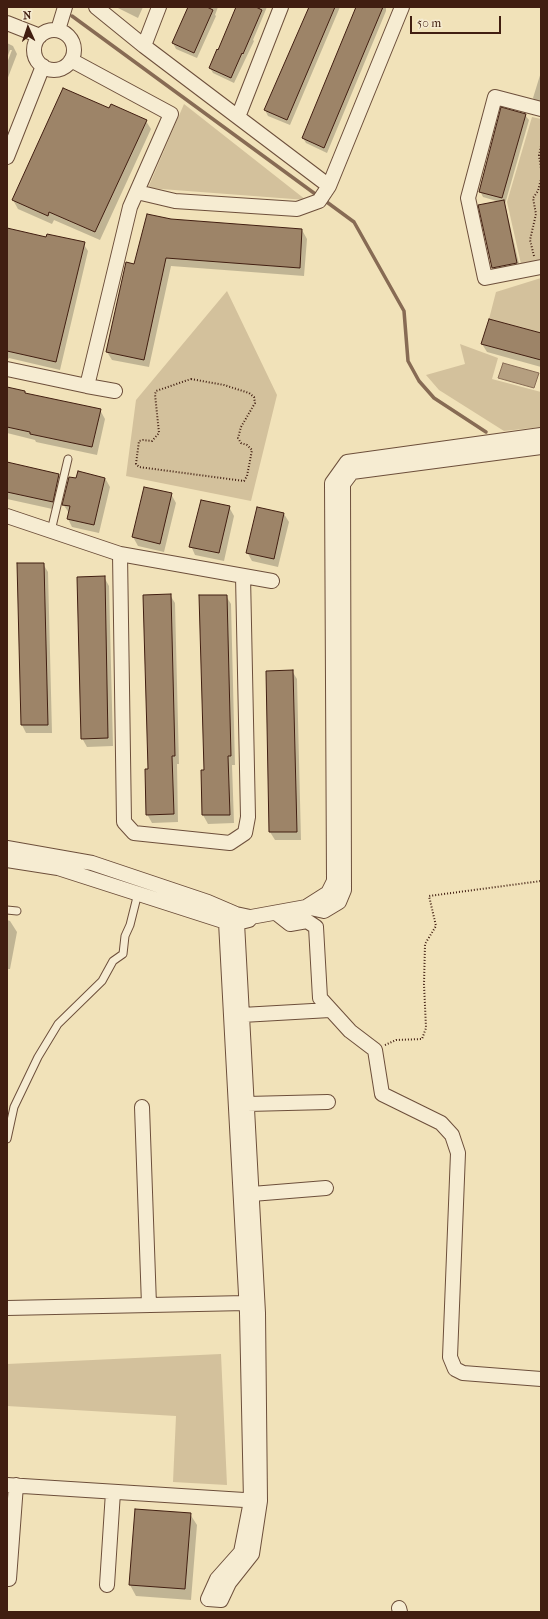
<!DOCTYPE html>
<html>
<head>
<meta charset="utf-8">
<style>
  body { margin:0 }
  #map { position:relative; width:548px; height:1619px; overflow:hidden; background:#f1e2b9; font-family:"IM FELL French Canon",serif }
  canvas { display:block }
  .frame { position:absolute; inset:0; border:8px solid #411e11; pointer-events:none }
  .north { position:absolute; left:8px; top:8px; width:40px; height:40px; -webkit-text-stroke:3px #f6ecd2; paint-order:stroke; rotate:357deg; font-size:11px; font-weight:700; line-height:16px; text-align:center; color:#411e11 }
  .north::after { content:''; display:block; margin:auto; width:14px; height:18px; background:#411e11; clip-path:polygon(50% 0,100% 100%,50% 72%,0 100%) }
  .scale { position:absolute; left:410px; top:16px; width:91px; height:18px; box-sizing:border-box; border:2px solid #411e11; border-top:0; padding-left:5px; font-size:12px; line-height:14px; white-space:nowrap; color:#411e11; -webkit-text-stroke:3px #f6ecd2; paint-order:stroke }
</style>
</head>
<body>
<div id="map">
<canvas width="548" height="1619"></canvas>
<div class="frame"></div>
<div class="north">N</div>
<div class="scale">50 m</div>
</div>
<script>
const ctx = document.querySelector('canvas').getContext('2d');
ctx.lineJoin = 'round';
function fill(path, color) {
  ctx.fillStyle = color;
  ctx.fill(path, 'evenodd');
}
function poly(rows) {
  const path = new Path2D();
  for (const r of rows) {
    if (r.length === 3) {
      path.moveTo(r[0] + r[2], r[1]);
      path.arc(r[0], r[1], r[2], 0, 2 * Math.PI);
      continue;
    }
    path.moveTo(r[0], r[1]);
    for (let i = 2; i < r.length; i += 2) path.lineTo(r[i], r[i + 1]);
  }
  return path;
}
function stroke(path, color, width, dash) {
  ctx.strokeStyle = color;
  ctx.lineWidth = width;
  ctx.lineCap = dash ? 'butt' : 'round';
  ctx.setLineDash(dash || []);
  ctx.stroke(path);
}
fill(poly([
  [184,104,306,200,148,188],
  [532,117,541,119,541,260,521,264,507,202],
  [541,278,541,333,489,319,496,292],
  [227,291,277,395,251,501,126,476,136,400],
  [460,344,498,358,492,379,541,392,541,427,504,431,439,390,426,375,465,364],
  [221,1354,227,1485,173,1482,176,1416,7,1406,7,1364]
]), '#d3c19c');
const water = poly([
  [503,363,539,373,534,388,498,378,503,363]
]);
fill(water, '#b59f80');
stroke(water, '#876b54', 1);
fill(poly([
  [116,7,143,7,138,18],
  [189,7,218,7,215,15,216,16,197,58,176,49,173,43],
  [238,7,267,7,253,40,254,41,234,83,213,73,210,68],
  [310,7,340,7,290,125,268,116,265,110],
  [358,7,386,7,386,11,327,153,306,143,303,138],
  [7,43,13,46,17,54,7,80,7,63,12,50,10,50,7,58],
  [541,72,541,109,533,98],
  [110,109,146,121,151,129,100,240,54,220,52,224,18,209,13,200],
  [525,115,529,120,505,204,520,268,496,273,493,268,500,202,483,197,480,191],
  [170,220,302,230,307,239,304,276,171,266,149,367,112,360,107,352,135,265],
  [7,229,47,238,83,243,88,251,60,370,9,358,7,361],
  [541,334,541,367,487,352,482,344],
  [7,388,25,392,26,394,100,410,105,419,97,455,36,442,35,440,7,433],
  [7,463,59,475,63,484,57,510,7,499],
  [105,478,110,487,99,533,72,527,68,519,69,513,63,504],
  [171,494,176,503,164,552,138,546,133,537],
  [229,507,234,516,224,561,195,555,191,546],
  [284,514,289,522,278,567,252,561,247,552],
  [43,564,48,572,52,733,26,733,22,725],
  [104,577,109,586,113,746,87,747,82,738],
  [170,595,175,603,179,764,177,764,178,822,152,823,147,814,149,770],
  [226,596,231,604,235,765,232,765,234,823,208,824,203,815,202,771,205,771],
  [292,671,297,679,301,840,275,840,270,832],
  [7,920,10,921,17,932,10,969,7,969],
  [190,1514,197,1525,191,1600,136,1596,130,1585]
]), '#0003');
stroke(poly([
  [72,16,318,196],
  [324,200,354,222,404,311,408,361,419,381,434,398,486,432]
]), '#876b54', 3.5);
const building = poly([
  [188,7,207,7,213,10,194,53,172,43,188,7],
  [236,7,256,7,262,10,243,54,242,53,231,78,209,68,217,49,218,50,236,7],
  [309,7,335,7,287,120,264,110,309,7],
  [356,7,383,7,324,148,302,138,356,7],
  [63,88,109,108,111,104,147,120,95,232,49,212,48,216,12,200,63,88],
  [501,107,526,114,502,198,479,192,501,107],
  [504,200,517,263,492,268,478,205,504,200],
  [147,214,171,219,302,229,300,268,166,258,144,360,106,352,126,262,134,264,147,214],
  [7,228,46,237,47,234,85,242,56,362,7,351,7,228],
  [489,319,541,333,541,360,481,344,489,319],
  [7,387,25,391,25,393,101,409,92,447,30,434,30,432,7,427,7,387],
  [7,462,59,474,53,502,7,492,7,462],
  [78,471,105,478,94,525,67,519,70,506,62,505,69,477,76,478,78,471],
  [144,487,172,493,160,544,132,537,144,487],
  [201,500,230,506,219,553,189,547,201,500],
  [257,507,284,513,274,559,246,553,257,507],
  [17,563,44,563,48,725,21,725,17,563],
  [105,576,108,738,81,739,77,577,105,576],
  [171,594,175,756,172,756,174,814,146,815,145,769,148,769,143,595,171,594],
  [199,595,227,595,231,756,228,756,230,815,202,815,201,770,204,770,199,595],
  [293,670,297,832,269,832,266,671,293,670],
  [135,1509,191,1513,185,1589,129,1585,135,1509]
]);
fill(building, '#9d8468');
stroke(building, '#411e11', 1);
const service = poly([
  [51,531,68,459],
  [7,910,17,911],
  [7,1139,14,1107,38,1057,58,1024,102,981,113,961,123,954,125,936,130,925,138,893]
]);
const minor = poly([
  [96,7,144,46,329,186,402,7],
  [7,23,40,36],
  [58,30,65,7],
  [54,50,20],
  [144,46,159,7],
  [541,109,495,97,468,198,485,278,541,267],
  [238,117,281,7],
  [7,157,43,66],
  [137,192,175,201,297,209,319,201,329,186],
  [7,369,87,386,130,207,171,114,71,60],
  [87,386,115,391],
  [7,516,120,554,272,581],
  [120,554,124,822,134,833,230,843,245,833,248,817,243,576],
  [7,848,92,863,208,902,236,914,250,917],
  [7,860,58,868,226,922,237,923,249,920,251,917,306,907,324,911,339,902,344,890,343,484,352,472,541,447],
  [306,907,328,893,334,881,332,483,347,462,541,435],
  [276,913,290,924,307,921,316,927,320,998,350,1031,375,1050,382,1094,441,1123,452,1135,458,1153,450,1357,455,1369,463,1373,541,1379],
  [226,922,247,1313,251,1501,241,1552,217,1579,208,1599,221,1600,229,1583,252,1554,260,1501,258,1313,237,923],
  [242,1015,330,1010],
  [247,1104,328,1102],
  [142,1107,149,1305],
  [252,1194,326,1188],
  [7,1308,246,1303],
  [7,1485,260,1501],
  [9,1579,16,1485],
  [107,1585,113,1492],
  [399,1608,400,1612]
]);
stroke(service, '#6d4f3b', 9);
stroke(minor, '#6d4f3b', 16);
stroke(poly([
  [541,146,539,155,541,169],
  [534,256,530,240,536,214,533,198,538,191,541,179],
  [191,379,224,385,249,393,254,397,255,403,241,427,238,438,241,443,247,445,252,450,247,476,244,481,139,467,136,464,139,441,143,440,152,441,159,433,155,394,156,391,191,379],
  [385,1045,396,1040,422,1039,426,1028,424,984,425,944,436,926,429,896,541,881]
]), '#411e11', 2, [1, 2]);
stroke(service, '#f6ecd2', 7);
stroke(minor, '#f6ecd2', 14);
</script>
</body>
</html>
